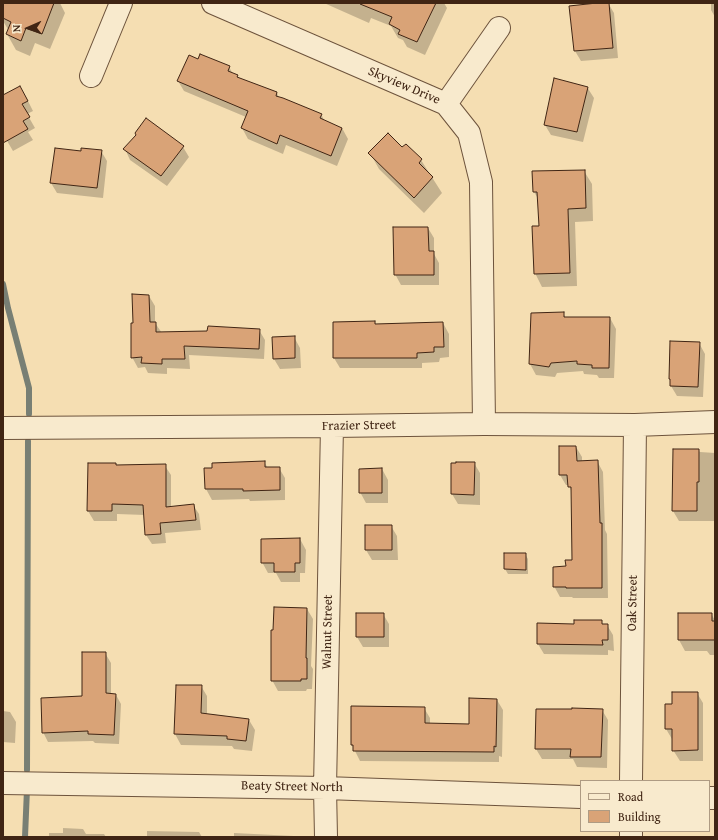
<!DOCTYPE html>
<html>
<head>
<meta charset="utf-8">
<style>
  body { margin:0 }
  #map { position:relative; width:718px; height:840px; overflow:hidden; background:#f5deb2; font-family:"Gentium Book Plus",serif }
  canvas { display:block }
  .frame { position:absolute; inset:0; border:4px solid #402514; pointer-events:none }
  .legend { position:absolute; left:580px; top:780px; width:130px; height:52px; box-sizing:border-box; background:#f8eacd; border:1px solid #ae9b83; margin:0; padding:5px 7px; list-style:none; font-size:12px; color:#402514 }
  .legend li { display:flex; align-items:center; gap:8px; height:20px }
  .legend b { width:20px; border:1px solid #ae9b83 }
  .north { position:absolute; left:8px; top:8px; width:40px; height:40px; -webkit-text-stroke:3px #f8eacd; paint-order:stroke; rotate:268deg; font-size:11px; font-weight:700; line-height:16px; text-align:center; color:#402514 }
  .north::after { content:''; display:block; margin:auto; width:14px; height:18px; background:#402514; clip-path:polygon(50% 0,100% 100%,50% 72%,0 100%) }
</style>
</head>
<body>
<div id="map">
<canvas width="718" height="840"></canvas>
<div class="frame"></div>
<ul class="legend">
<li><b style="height:5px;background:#f8eacd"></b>Road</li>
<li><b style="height:11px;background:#d9a377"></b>Building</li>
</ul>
<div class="north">N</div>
</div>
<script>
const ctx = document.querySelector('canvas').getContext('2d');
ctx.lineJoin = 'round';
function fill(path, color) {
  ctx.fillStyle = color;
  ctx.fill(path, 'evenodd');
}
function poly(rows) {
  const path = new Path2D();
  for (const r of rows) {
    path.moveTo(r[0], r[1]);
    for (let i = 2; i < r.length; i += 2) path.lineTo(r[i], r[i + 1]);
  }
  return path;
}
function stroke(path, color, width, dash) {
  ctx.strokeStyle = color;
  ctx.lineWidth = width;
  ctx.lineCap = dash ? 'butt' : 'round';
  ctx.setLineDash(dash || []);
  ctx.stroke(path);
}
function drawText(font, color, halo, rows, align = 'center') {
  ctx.font = font + ' "Gentium Book Plus",serif';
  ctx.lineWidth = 4;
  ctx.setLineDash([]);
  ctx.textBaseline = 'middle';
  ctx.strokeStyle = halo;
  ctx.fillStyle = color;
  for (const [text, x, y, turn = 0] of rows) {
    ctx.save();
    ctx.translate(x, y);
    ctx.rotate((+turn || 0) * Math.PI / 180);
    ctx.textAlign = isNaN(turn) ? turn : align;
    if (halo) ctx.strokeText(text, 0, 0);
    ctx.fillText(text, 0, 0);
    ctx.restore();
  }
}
fill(poly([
  [5,3,60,3,65,13,50,49,35,43,30,56,16,50,7,34,9,31,3,21,3,9],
  [324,3,444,3,447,8,425,55,407,47,403,40,398,38,391,26,371,18,369,23],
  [608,3,614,13,618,58,581,61,575,51,570,6],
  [711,3,715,3,715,17,711,10],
  [199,60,229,67,233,74,237,75,239,79,277,93,279,98,321,114,325,122,342,128,348,139,337,166,286,145,283,154,248,139,242,128,246,117,184,91,178,81],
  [587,87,594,98,583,142,551,135,545,125],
  [3,96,26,97,33,111,27,114,35,128,28,132,33,140,13,151,3,134],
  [138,135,183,147,189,157,167,186,130,160,125,149],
  [101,151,107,161,103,198,57,193,51,183,82,152],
  [370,153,421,160,442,193,424,213,379,169],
  [584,171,592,184,593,221,575,222,577,286,542,287,535,273,540,227,539,200,534,192],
  [428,228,434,238,434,254,439,263,439,285,401,285,395,274],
  [149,296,155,306,155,323,162,333,259,330,265,340,264,359,189,355,190,369,167,368,167,374,148,373,145,367,138,368,132,357,134,324],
  [563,313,566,318,610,318,616,329,614,378,599,378,597,375,584,374,583,371,557,373,555,377,536,375,530,364],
  [375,322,376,325,443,323,449,334,449,357,440,358,439,362,422,363,422,368,340,368,334,358],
  [294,337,300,348,301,368,280,369,274,359],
  [699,343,705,354,703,397,677,396,671,386],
  [576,447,582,457,582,461,597,461,603,472,605,530,607,534,608,598,573,598,572,597,560,597,554,586,567,567,573,561,572,493,569,485,566,485,560,475],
  [698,450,700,452,715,453,715,521,679,521,673,511],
  [264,462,268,468,279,468,285,478,285,500,250,501,249,499,212,500,206,489,205,469],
  [474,463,480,473,480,505,458,504,452,494,452,464],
  [116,464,117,466,165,466,171,475,171,507,193,505,199,514,201,530,165,533,166,543,152,544,146,535,145,515,117,514,117,521,94,521,88,511],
  [382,469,388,480,388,503,366,503,360,492],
  [391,526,397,536,398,560,372,560,366,550],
  [300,539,306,550,305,573,300,573,300,582,281,582,276,573,268,573,262,562],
  [505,554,525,554,528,559,528,574,508,574,505,569],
  [307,609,313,619,311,666,313,669,312,689,307,689,306,691,278,691,272,680],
  [383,614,389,624,389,647,363,647,357,637],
  [679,614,711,614,715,620,715,655,710,655,707,651,685,651,679,640],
  [601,621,603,625,607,625,613,635,614,651,608,650,608,655,544,654,538,644,575,625],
  [105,653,111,663,111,694,116,695,121,704,119,744,95,743,93,741,48,742,43,732,83,697],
  [177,686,201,686,207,696,207,715,249,720,255,730,252,751,234,749,232,746,181,745,175,734],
  [697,693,703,703,703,761,680,761,673,750,673,739,672,739,666,729,673,705],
  [497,700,503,710,502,757,499,756,499,762,360,761,352,745,424,708,430,718,430,724,470,725],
  [602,710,608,720,607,768,577,767,573,759,542,759,536,749],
  [3,711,10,712,16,722,15,743,3,742],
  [63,828,83,829,86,834,104,834,106,837,49,837,49,833,63,833],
  [147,831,199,832,202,837,142,837,142,836,147,836],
  [234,833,294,836,294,837,234,837]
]), '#0003');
stroke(poly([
  [3,284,8,308,29,388,29,414],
  [27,770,28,441],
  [25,837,27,789]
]), '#787f74', 6);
const building = poly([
  [3,3,54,3,42,34,26,28,21,41,6,34,11,22,3,18,3,3],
  [360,3,436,3,417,42,398,34,400,30,389,24,392,17,360,4,360,3],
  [597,3,609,3,613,48,574,51,569,6,597,3],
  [200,54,230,66,228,71,238,75,237,77,277,92,276,96,283,98,322,114,320,118,342,128,331,156,280,135,277,144,241,128,248,111,177,81,189,55,198,59,200,54],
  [554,78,588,87,577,132,544,125,554,78],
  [20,86,28,101,22,104,30,117,23,121,28,129,3,143,3,95,20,86],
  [146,118,184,146,161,176,123,149,136,135,135,133,146,118],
  [388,133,402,147,406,144,422,159,419,163,433,177,414,198,368,153,388,133],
  [55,148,81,151,81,148,102,150,97,188,50,183,55,148],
  [585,170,586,208,568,209,570,273,534,274,532,226,539,226,537,192,533,192,532,171,585,170],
  [393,227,428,227,429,251,434,251,434,275,394,275,393,227],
  [132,294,149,295,150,322,156,322,156,332,207,331,208,326,260,329,259,349,184,346,185,359,162,359,162,364,141,363,142,357,131,358,131,323,133,323,132,294],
  [564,312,564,317,610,317,609,368,592,368,592,365,577,364,577,361,551,363,549,367,529,364,531,313,564,312],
  [375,321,375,324,443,322,444,347,434,347,434,352,417,353,417,358,333,358,333,322,375,321],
  [295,336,295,358,273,359,272,337,295,336],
  [670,341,700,342,698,387,670,386,670,379,669,379,670,341],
  [559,446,576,446,577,461,598,460,600,523,602,523,602,588,566,588,566,587,553,587,553,567,566,566,565,560,572,560,571,487,568,487,567,475,559,475,559,446],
  [673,449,699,449,699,482,697,482,697,511,672,511,673,449],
  [265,461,265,467,280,467,280,490,243,491,243,489,205,489,204,468,212,468,212,463,265,461],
  [456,462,475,462,474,495,451,494,451,463,456,463,456,462],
  [88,463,116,463,116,465,166,464,166,507,194,504,196,520,160,523,161,534,145,535,143,505,112,504,112,511,87,511,88,463],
  [382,468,382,493,359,493,359,469,382,468],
  [365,525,392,525,392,550,365,550,365,525],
  [300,538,300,563,295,563,295,572,274,572,274,563,261,563,261,539,300,538],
  [504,553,526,553,526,570,504,569,504,553],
  [274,607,307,608,306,658,307,658,307,679,301,679,301,681,271,681,271,630,273,630,274,607],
  [356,613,384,613,384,637,356,637,356,613],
  [678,613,712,613,712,621,715,621,715,640,678,640,678,613],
  [574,620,602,620,602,624,608,624,608,640,602,640,603,645,537,644,537,623,574,624,574,620],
  [82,652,106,652,106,693,116,694,114,735,88,734,88,731,42,733,41,698,82,696,82,652],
  [176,685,202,685,201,713,249,719,246,741,227,739,227,736,174,734,176,685],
  [672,692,698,692,698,750,672,751,672,729,665,729,665,704,672,704,672,692],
  [469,698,497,699,496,747,494,746,494,752,353,751,353,745,351,745,351,706,425,707,425,723,469,724,469,698],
  [572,708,603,709,601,757,570,757,571,749,535,749,536,709,572,709,572,708]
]);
fill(building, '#d9a377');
stroke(building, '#402514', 1);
const street = poly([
  [213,3,446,104,469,133,481,182,484,424],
  [91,76,121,3],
  [446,104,499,28],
  [3,428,332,426,484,424,635,425,715,422],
  [631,781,635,425],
  [3,783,325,788,581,797],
  [709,798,715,798],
  [326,837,325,788,332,426],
  [631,837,631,831]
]);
stroke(street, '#6d533c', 24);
stroke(street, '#f8eacd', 22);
drawText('13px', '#402514', '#f8eacd', [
  ["Skyview Drive",404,86,23],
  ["Frazier Street",359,426,-1],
  ["Oak Street",633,603,-89],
  ["Walnut Street",328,632,-89],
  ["Beaty Street North",292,787,1]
]);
</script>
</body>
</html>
